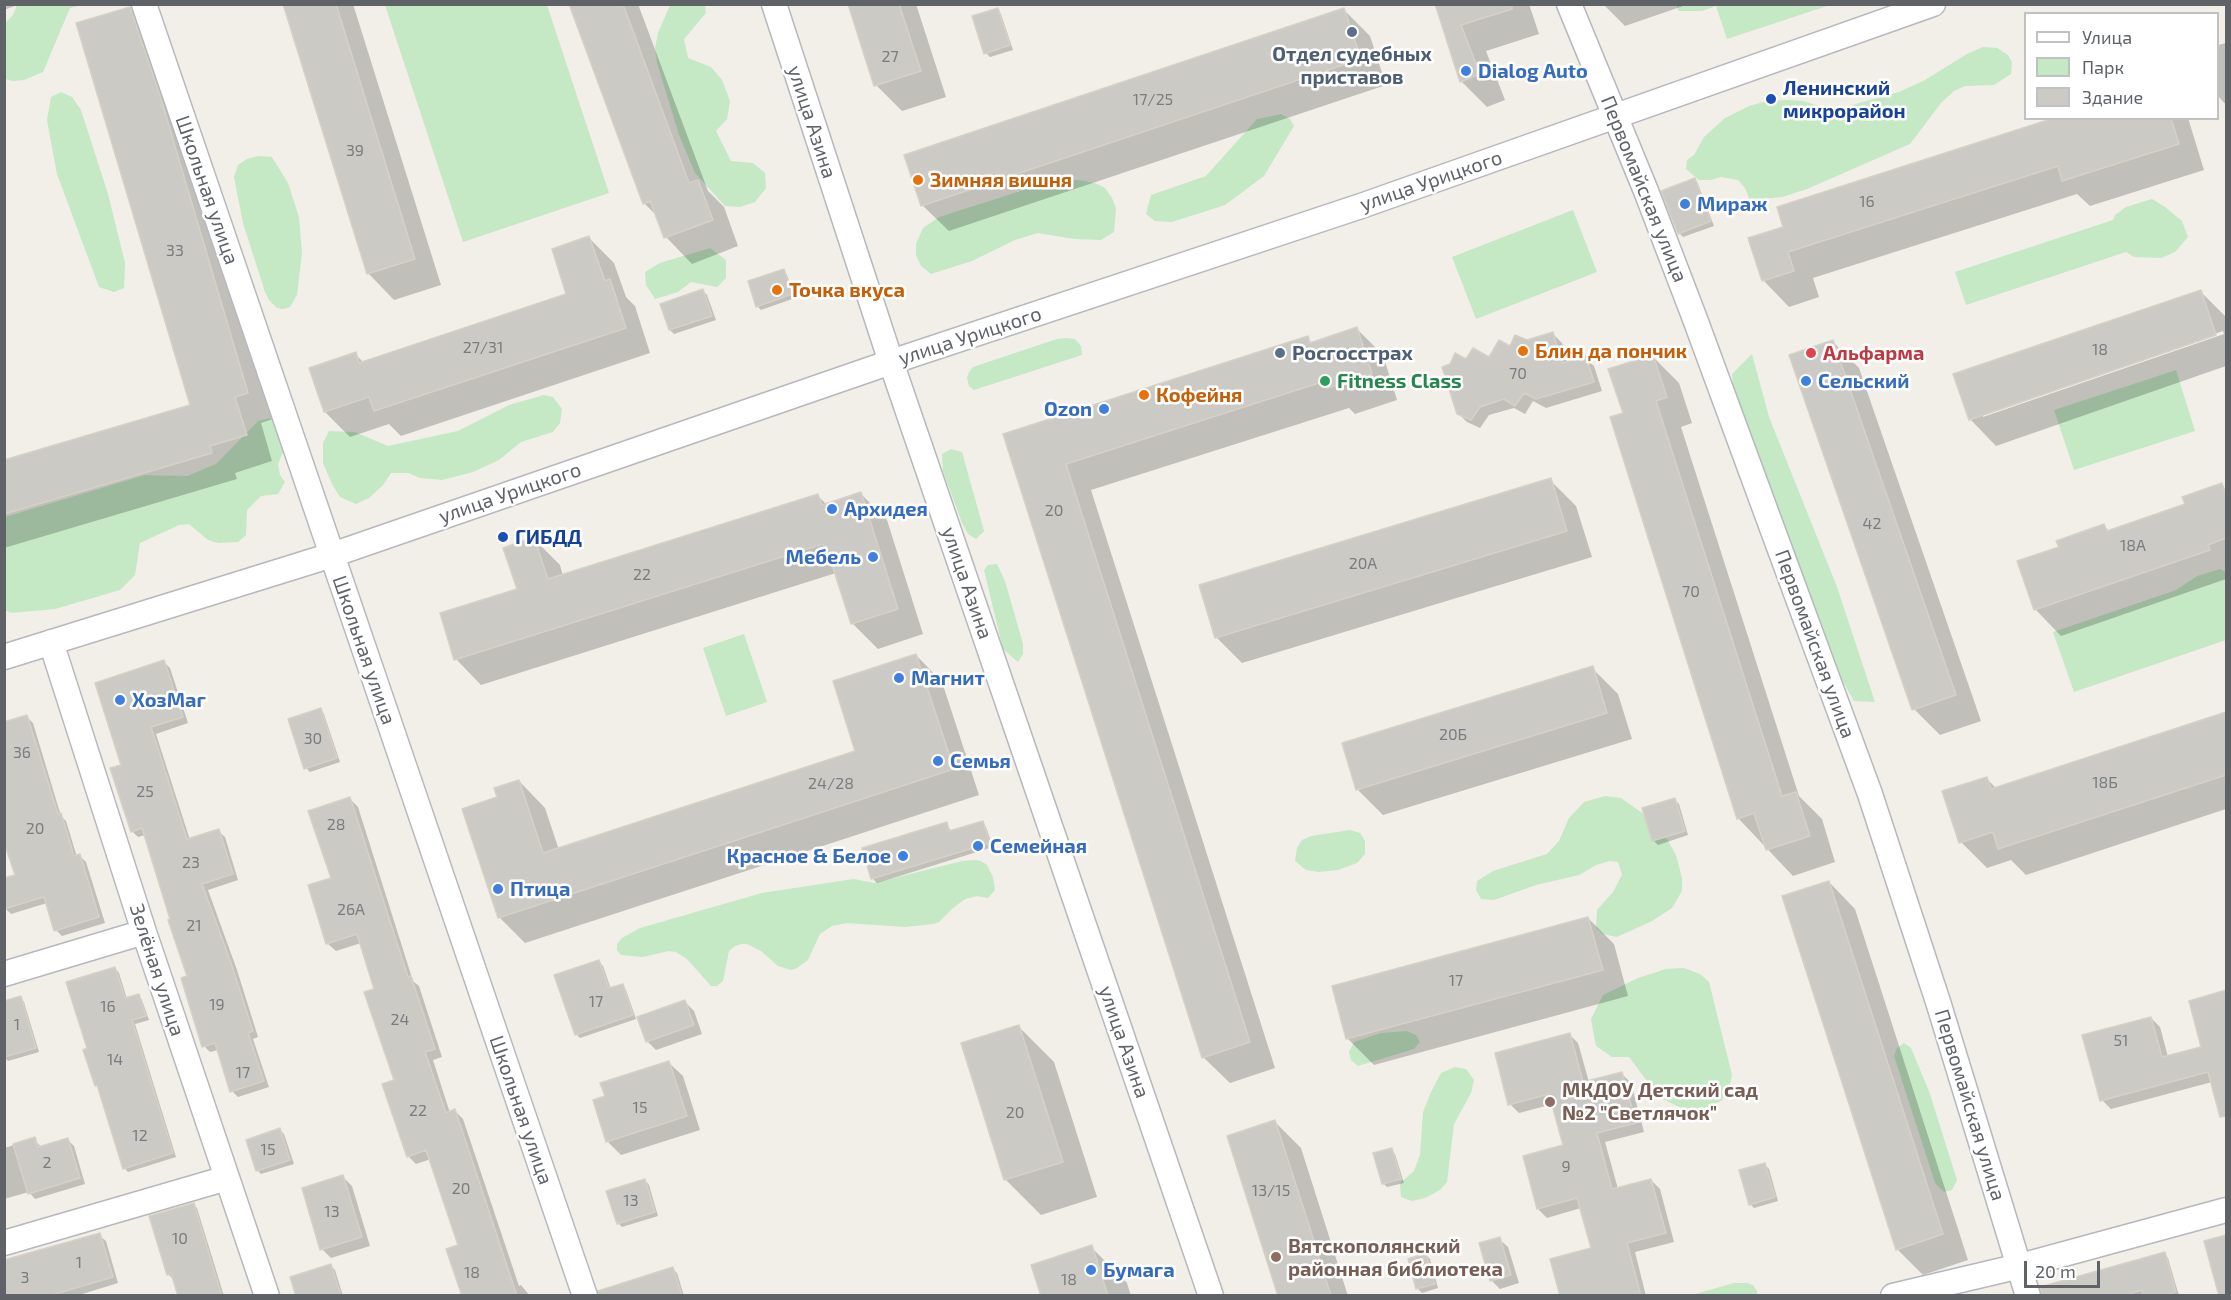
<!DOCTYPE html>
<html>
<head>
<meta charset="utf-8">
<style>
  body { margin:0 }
  #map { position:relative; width:2231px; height:1300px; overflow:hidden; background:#f1efe8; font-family:"Exo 2",sans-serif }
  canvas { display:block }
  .frame { position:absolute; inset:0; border:6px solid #5f6368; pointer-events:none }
  .legend { position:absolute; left:2024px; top:12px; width:195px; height:108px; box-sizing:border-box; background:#fff; border:2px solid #bfc1c3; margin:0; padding:8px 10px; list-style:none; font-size:18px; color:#5f6368 }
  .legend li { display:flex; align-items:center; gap:12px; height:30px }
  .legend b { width:30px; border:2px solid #bfc1c3 }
  .scale { position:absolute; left:2024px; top:1261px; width:76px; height:27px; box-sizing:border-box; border:3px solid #5f6368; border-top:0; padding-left:8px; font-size:18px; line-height:21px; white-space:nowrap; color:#5f6368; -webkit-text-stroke:4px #fff; paint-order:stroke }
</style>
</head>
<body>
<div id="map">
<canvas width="2231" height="1300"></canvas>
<div class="frame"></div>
<ul class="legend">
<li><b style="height:8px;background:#fff"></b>Улица</li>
<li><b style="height:16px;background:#c5e8c5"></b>Парк</li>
<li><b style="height:16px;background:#cccac5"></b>Здание</li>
</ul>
<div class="scale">20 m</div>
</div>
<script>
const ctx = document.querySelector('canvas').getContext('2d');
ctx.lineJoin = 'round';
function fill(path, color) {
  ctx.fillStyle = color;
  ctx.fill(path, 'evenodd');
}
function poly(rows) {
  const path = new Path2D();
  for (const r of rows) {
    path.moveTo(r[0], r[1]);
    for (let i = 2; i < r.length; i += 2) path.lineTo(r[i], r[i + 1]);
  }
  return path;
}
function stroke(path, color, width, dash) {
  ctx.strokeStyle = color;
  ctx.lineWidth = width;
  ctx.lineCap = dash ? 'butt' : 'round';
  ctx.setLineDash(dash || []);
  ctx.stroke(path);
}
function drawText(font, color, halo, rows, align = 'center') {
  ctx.font = font + ' "Exo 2",sans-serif';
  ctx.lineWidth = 5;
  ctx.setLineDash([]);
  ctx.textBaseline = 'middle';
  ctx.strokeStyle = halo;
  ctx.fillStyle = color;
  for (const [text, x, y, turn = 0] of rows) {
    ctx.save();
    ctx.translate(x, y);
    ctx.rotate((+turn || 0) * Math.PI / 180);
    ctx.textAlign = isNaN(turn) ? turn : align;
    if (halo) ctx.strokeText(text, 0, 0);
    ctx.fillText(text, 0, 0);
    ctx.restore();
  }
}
fill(poly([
  [1675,4,1830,4,1830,5,1727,39,1716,6,1702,11,1679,11],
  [17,5,83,5,70,8,43,72,24,80,13,81,5,79,4,24,13,15],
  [385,5,547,5,609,193,463,242],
  [670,5,705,5,706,13,684,39,688,58,711,67,722,80,730,101,727,119,716,131,731,161,753,163,765,173,766,188,755,202,740,207,725,206,695,173,679,135,657,63,655,48,658,33],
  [1983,47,1997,48,2008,55,2012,62,2011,74,1994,85,1965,86,1954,91,1941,103,1910,144,1807,189,1782,197,1750,200,1745,188,1738,180,1721,177,1711,180,1699,180,1686,169,1687,160,1694,155,1704,137,1725,118,1749,106,1767,101,1789,100,1803,101,1828,109,1852,105,1899,92,1925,80,1967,54],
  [61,92,72,97,81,110,108,194,125,263,124,288,114,292,99,287,57,174,47,120,51,97],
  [1281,114,1290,119,1294,126,1264,176,1225,205,1172,222,1155,221,1146,214,1151,195,1206,176,1257,119],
  [258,156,272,157,288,183,299,217,302,253,297,295,290,307,283,309,277,308,269,300,265,292,243,223,234,177,238,165,247,159],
  [1055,180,1078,180,1095,183,1105,188,1112,198,1116,208,1114,232,1101,240,1075,239,1038,233,1015,240,972,261,931,274,921,266,916,255,916,244,923,228,939,217],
  [2152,199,2165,207,2182,221,2188,237,2175,252,2161,258,2134,257,2126,252,1966,305,1955,272,2113,220,2115,215,2126,207],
  [1573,210,1597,272,1476,319,1452,257],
  [710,248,726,260,726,278,717,287,691,282,678,292,655,299,646,285,645,272,660,263],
  [1067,338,1075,339,1081,346,1082,355,974,390,969,386,967,378,969,372,973,367,1057,339],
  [1752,354,1769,417,1837,587,1875,702,1854,701,1830,659,1735,409,1732,374],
  [2176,370,2195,431,2074,470,2054,410],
  [544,395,553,397,562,409,560,423,553,432,521,442,499,460,473,472,442,480,420,478,408,473,391,473,383,485,369,498,356,504,340,497,332,484,323,463,323,443,329,431,355,432,388,446,458,431,509,405],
  [270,418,279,424,283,452,278,464,280,475,285,482,278,494,261,496,247,510,246,535,238,542,218,543,208,540,189,524,179,525,140,543,135,575,120,590,55,609,11,613,5,610,5,517,145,475,187,476,216,464,258,421],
  [951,449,962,452,984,531,976,539,968,534,962,523,943,471,942,454],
  [997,564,1005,581,1023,644,1023,654,1018,662,1003,649,984,570,988,565],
  [2220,569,2226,572,2226,640,2074,692,2053,632,2176,590,2197,576],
  [744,634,767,702,726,716,703,648],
  [1605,796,1621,798,1659,825,1676,855,1682,878,1682,891,1672,908,1652,921,1617,937,1603,934,1596,928,1597,910,1613,892,1622,875,1618,862,1610,861,1596,865,1579,875,1536,885,1494,900,1481,899,1476,890,1477,881,1493,871,1547,854,1559,841,1569,818,1584,802],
  [1350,830,1360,833,1365,841,1365,854,1357,863,1338,870,1319,872,1306,870,1295,861,1297,848,1302,840,1311,836],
  [975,860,981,861,987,865,993,877,995,890,988,898,977,896,965,899,953,908,939,922,933,924,905,927,847,923,832,926,820,934,808,960,797,968,791,970,778,966,761,951,747,944,741,944,735,946,729,951,723,981,717,986,711,986,687,959,676,952,669,951,642,957,621,955,617,950,617,944,622,938,640,928,762,893,854,879,874,883,962,861],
  [1684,968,1700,974,1709,982,1732,1075,1729,1089,1721,1101,1703,1109,1683,1109,1659,1097,1629,1057,1612,1057,1596,1046,1591,1019,1603,995,1638,978,1666,969],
  [1407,1031,1416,1035,1420,1042,1414,1049,1358,1066,1351,1060,1349,1052,1354,1042,1381,1033],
  [1904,1043,1911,1048,1929,1091,1957,1180,1952,1190,1944,1192,1935,1183,1894,1056,1897,1048],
  [1455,1067,1466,1069,1474,1080,1471,1093,1454,1124,1447,1182,1440,1190,1425,1198,1412,1201,1401,1197,1400,1183,1414,1171,1420,1155,1423,1112,1431,1092,1441,1073],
  [1734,1283,1747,1283,1753,1285,1757,1291,1757,1295,1692,1295]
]), '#c5e8c5');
fill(poly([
  [4,4,20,4,4,10],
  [284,4,353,4,441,285,394,300,368,273],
  [571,4,638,4,708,191,724,207,738,246,692,264,666,237,658,217,644,203],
  [850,4,916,4,946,97,902,111,876,85],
  [1437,4,1529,4,1539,34,1486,51,1505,100,1487,107,1461,81],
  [1603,4,1689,4,1625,26],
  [130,8,156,34,273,419,261,423,272,461,235,473,237,479,4,548,4,461,192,406],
  [997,10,1001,14,1013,50,990,57,986,53],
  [1344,10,1370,36,1386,85,949,231,922,205],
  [2226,43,2226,105,2218,96,2218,45],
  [2048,118,2188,118,2204,170,2090,206,2077,194,1813,278,1819,297,1789,307,1763,280,1785,228,2049,122],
  [1694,180,1698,184,1714,226,1683,237,1679,233],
  [589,238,614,263,626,297,635,306,650,353,401,436,389,424,350,437,325,412,355,354,364,363,568,295],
  [783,271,787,275,795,298,761,310,757,306],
  [703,291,707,295,716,320,674,334,670,330],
  [2200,291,2226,317,2226,366,1996,446,1970,419],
  [2223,331,2224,334,1983,417,1983,414],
  [1357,329,1383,355,1397,400,1355,414,1349,408,1091,490,1275,1068,1230,1083,1203,1057,1005,435,1307,338,1312,343],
  [1553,334,1562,343,1568,363,1585,358,1594,366,1602,391,1546,408,1533,401,1525,414,1514,408,1489,415,1480,428,1467,422,1458,413,1466,361,1489,359,1510,348],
  [1833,342,1859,368,1981,721,1940,735,1914,709],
  [1653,357,1679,383,1692,423,1681,427,1799,796,1822,819,1835,862,1793,876,1738,818,1625,414],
  [1550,480,1576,506,1592,557,1242,663,1216,637],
  [2222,485,2226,490,2226,579,2061,636,2035,609,2104,526,2109,531,2187,505],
  [861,494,887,520,923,634,878,649,852,623,836,573,481,685,456,659,519,590,534,539,560,565,563,576,818,496,827,505],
  [916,655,942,682,979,795,525,943,499,917,499,798,519,781,545,808,559,850,857,752],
  [164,662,170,668,188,723,156,734,190,840,218,831,225,837,238,880,208,890,237,970,258,1037,253,1039,269,1087,238,1097,232,1091,218,1050,210,1052,204,1046,189,977,145,835,138,837,132,831,123,766],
  [1592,668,1618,694,1632,739,1383,815,1357,789],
  [320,710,324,714,340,762,310,772,306,768],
  [2226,714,2226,809,2026,875,2011,860,1987,868,1961,842,1986,778,1997,789],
  [27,717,33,723,61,816,66,821,77,857,80,856,86,862,105,923,62,936,56,930,47,903,11,914,5,908,16,876],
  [350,799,358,807,413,981,419,986,442,1057,433,1060,450,1113,455,1111,463,1119,519,1286,521,1285,530,1296,464,1296,460,1246,431,1159,416,1164,408,1156,396,1081,375,990,361,943,336,951,327,943,333,879],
  [1675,800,1679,804,1688,835,1658,845,1653,840],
  [982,822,986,827,993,847,877,883,873,879,864,849,946,824,952,832],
  [1829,882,1855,909,1968,1260,1923,1275,1897,1249],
  [1588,918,1614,944,1628,996,1374,1065,1348,1039,1334,987],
  [599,962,603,966,611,989,622,985,626,990,636,1019,685,1002,694,1011,702,1034,656,1050,647,1041,639,1018,580,1038,576,1034],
  [115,968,119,973,127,999,138,996,142,1000,149,1020,135,1024,176,1157,128,1172,124,1168,100,1089,96,1085,89,1049],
  [2226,992,2226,1110,2217,1101,2212,1082,2111,1109,2102,1100,2151,1018,2160,1027,2168,1057,2203,1048,2190,1002],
  [20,998,24,1002,39,1052,8,1061,4,1057,4,1003],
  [1019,1027,1054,1062,1097,1197,1041,1215,1005,1179],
  [1569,1034,1578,1043,1589,1082,1622,1074,1631,1083,1644,1132,1605,1142,1618,1189,1651,1180,1660,1189,1674,1242,1635,1252,1646,1296,1562,1296,1592,1249,1581,1208,1547,1218,1538,1209,1525,1157,1565,1146,1553,1104,1519,1113,1510,1104],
  [669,1063,683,1076,700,1130,621,1155,607,1141,607,1097],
  [1275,1122,1301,1148,1348,1296,1280,1296],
  [280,1130,284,1134,294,1164,261,1174,257,1170],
  [34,1139,42,1148,68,1140,74,1146,85,1184,35,1199,29,1192,4,1199,4,1148],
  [1391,1150,1395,1154,1404,1183,1387,1187,1383,1183],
  [1765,1165,1769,1169,1778,1201,1754,1208,1750,1204],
  [343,1177,352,1186,370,1246,331,1258,322,1249],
  [645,1180,649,1185,658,1216,622,1227,618,1223],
  [193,1204,197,1208,224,1296,180,1296,174,1278,172,1278,168,1274],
  [99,1235,106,1241,118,1283,76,1296,6,1296],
  [2226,1237,2226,1296,2221,1296,2206,1242],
  [1499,1239,1508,1247,1519,1283,1500,1289,1491,1280],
  [1091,1247,1127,1283,1131,1296,1042,1296],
  [2164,1254,2168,1258,2179,1296,2067,1296],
  [1426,1255,1430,1259,1438,1288,1422,1293,1418,1289,1409,1260],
  [331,1266,335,1270,343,1296,298,1296],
  [673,1269,677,1273,684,1296,636,1296]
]), '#0003');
const building = poly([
  [283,4,336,4,415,259,367,274,283,4],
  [569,4,623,4,689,183,698,180,713,220,664,238,650,201,643,204,569,4],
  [848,4,899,4,921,71,874,86,848,4],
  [1435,4,1512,4,1512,9,1461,25,1480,74,1460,82,1435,4],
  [130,7,161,99,248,393,235,397,247,435,210,446,212,453,4,514,4,460,190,405,76,23,130,7],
  [998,8,1010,45,984,54,972,16,998,8],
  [1344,8,1361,59,921,206,904,155,1344,8],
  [2054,118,2171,118,2179,144,2062,181,2058,166,1788,252,1794,271,1762,281,1748,238,1783,227,1777,207,2054,118],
  [1695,178,1711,221,1678,234,1661,191,1695,178],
  [589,236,605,281,610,279,626,328,374,411,369,397,324,412,309,368,356,352,359,363,566,294,552,249,589,236],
  [784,269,792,294,756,307,748,281,784,269],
  [703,289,712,316,669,330,660,304,703,289],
  [2201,290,2216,335,1969,420,1953,374,2201,290],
  [1357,327,1372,374,1327,388,1325,381,1066,464,1250,1042,1202,1058,1003,434,1308,336,1310,343,1357,327],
  [1553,332,1562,363,1586,356,1594,382,1536,399,1524,393,1515,406,1504,399,1480,407,1471,420,1457,414,1442,367,1450,364,1455,353,1466,359,1473,348,1489,357,1499,340,1510,346,1515,335,1527,340,1553,332],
  [1833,340,1956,695,1912,710,1789,355,1833,340],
  [1653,355,1667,397,1656,401,1782,796,1796,792,1810,836,1766,850,1754,813,1737,819,1610,417,1623,413,1608,369,1653,355],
  [1551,478,1567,531,1215,638,1199,585,1551,478],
  [2222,483,2226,495,2226,538,2208,545,2210,550,2034,610,2017,561,2059,547,2056,541,2104,524,2107,531,2185,504,2182,497,2222,483],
  [861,492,898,609,851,624,829,555,827,556,823,544,454,660,440,613,517,589,503,548,534,537,548,579,818,494,822,505,861,492],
  [916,654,954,769,498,918,462,809,497,797,494,788,519,780,543,853,855,751,833,681,916,654],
  [164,660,183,717,151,727,187,839,219,829,233,874,202,884,231,963,253,1031,248,1033,264,1081,230,1092,215,1043,202,1047,181,978,187,976,168,920,170,919,142,828,131,832,110,768,121,765,95,683,164,660],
  [1593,666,1607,713,1356,790,1342,743,1593,666],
  [321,708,337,758,304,769,288,719,321,708],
  [2226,712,2226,775,1998,849,1993,832,1959,843,1942,791,1987,777,1991,789,2226,712],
  [27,715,58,814,61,813,74,856,80,854,99,917,54,931,44,897,4,909,4,878,15,875,4,842,4,722,27,715],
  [350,797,408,977,411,976,435,1049,425,1052,446,1113,455,1109,517,1296,462,1296,446,1249,458,1245,426,1150,407,1157,382,1084,394,1080,364,992,374,989,357,934,326,944,308,885,331,878,308,811,350,797],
  [1675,798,1685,831,1652,841,1642,808,1675,798],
  [983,821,990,843,871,879,862,848,947,822,949,831,983,821],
  [1829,881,1943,1234,1896,1250,1782,896,1829,881],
  [1588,917,1603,970,1346,1039,1332,986,1588,917],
  [599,960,609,988,623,984,633,1015,575,1035,554,975,599,960],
  [115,967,125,998,139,994,146,1016,132,1020,173,1153,123,1169,97,1085,95,1086,83,1050,87,1048,66,982,115,967],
  [2226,990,2226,1116,2220,1117,2208,1072,2100,1101,2082,1035,2151,1017,2162,1057,2201,1047,2189,1001,2226,990],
  [21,996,36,1048,4,1057,4,1001,21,996],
  [685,1000,694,1025,646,1042,637,1017,685,1000],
  [1019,1025,1063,1162,1004,1180,961,1043,1019,1025],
  [1570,1033,1583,1082,1622,1072,1636,1123,1597,1133,1612,1189,1651,1179,1666,1233,1627,1243,1641,1296,1560,1296,1550,1259,1591,1248,1577,1198,1537,1209,1523,1156,1563,1145,1549,1094,1508,1105,1495,1053,1570,1033],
  [669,1061,687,1116,606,1142,593,1100,605,1096,600,1083,669,1061],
  [1275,1120,1308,1222,1331,1296,1278,1296,1227,1136,1275,1120],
  [280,1128,290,1160,256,1171,246,1140,280,1128],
  [35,1137,38,1147,68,1138,80,1178,28,1194,13,1144,35,1137],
  [1392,1148,1401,1179,1382,1184,1373,1153,1392,1148],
  [1765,1163,1775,1197,1749,1205,1739,1170,1765,1163],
  [343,1175,362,1237,320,1250,302,1188,343,1175],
  [645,1179,655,1212,617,1224,606,1191,645,1179],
  [194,1203,212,1264,222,1296,178,1296,171,1273,167,1275,149,1216,194,1203],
  [100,1233,113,1277,48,1296,4,1296,4,1260,100,1233],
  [2226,1235,2226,1296,2219,1296,2204,1241,2226,1235],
  [1500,1237,1511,1275,1490,1281,1479,1243,1500,1237],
  [1092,1245,1108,1296,1041,1296,1031,1265,1092,1245],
  [2165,1252,2176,1292,2163,1296,2143,1296,2142,1290,2122,1296,2042,1296,2040,1287,2165,1252],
  [1426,1253,1435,1284,1416,1289,1408,1259,1426,1253],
  [331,1264,341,1296,296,1296,290,1277,331,1264],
  [673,1267,682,1296,599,1296,598,1291,673,1267]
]);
fill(building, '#cccac5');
stroke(building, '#d6d1c6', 1.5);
const minor = poly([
  [144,4,585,1296],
  [774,4,891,362,1211,1296],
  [1569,4,1646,191,1695,319,1870,794,1939,1005,2028,1296],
  [51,642,144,932,267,1296],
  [4,657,332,555,891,362,1361,206,1933,4],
  [4,974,144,932],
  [4,1243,227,1178],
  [1893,1296,2020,1266,2226,1210]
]);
stroke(minor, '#b5b8bc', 27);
stroke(minor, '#fff', 24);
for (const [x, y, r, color] of [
  [1352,32,6,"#5c6f8a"],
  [1466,71,6,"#3f7fe0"],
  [1771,99,6,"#1a4fb4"],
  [918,180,6,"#e8710a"],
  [1685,204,6,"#3f7fe0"],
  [777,290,6,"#e8710a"],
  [1523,351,6,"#e8710a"],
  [1280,353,6,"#5c6f8a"],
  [1811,353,6,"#e0444e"],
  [1325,381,6,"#2e9e5b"],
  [1806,381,6,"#3f7fe0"],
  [1144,395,6,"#e8710a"],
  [1104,409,6,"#3f7fe0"],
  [832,509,6,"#3f7fe0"],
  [503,537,6,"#1a4fb4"],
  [873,557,6,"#3f7fe0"],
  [899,678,6,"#3f7fe0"],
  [120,700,6,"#3f7fe0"],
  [938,761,6,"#3f7fe0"],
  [978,846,6,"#3f7fe0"],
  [903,856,6,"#3f7fe0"],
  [498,889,6,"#3f7fe0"],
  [1550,1102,6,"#8d6e63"],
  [1276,1257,6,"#8d6e63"],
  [1091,1270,6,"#3f7fe0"]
]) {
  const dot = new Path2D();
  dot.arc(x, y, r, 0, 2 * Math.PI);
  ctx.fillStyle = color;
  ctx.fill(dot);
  stroke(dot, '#fff', 2);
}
drawText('16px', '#7a7d7f', null, [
  ["27",890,57],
  ["17/25",1153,100],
  ["39",355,151],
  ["16",1867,202],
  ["33",175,251],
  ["27/31",483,348],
  ["18",2100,350],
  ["70",1518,374],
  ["20",1054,511],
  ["42",1872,524],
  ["18А",2133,546],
  ["20А",1363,564],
  ["22",642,575],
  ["70",1691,592],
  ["20Б",1453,735],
  ["30",313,739],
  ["36",22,753],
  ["18Б",2105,783],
  ["24/28",831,784],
  ["25",145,792],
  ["28",336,825],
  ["20",35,829],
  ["23",191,863],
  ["26А",351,910],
  ["21",194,926],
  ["17",1456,981],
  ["17",596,1002],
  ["19",217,1005],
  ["16",108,1007],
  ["24",400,1020],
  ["1",17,1025],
  ["51",2121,1041],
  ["14",115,1060],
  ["17",243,1073],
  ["15",640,1108],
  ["22",418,1111],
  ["20",1015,1113],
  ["12",140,1136],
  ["15",268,1150],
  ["2",47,1163],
  ["9",1566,1167],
  ["20",461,1189],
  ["13/15",1271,1191],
  ["13",631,1201],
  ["13",332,1212],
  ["10",180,1239],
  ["1",79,1263],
  ["18",472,1273],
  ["3",25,1278],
  ["18",1069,1280]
]);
drawText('bold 20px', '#4e5e75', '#fff', [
  ["Отдел судебных",1352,54],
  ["приставов",1352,77],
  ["Росгосстрах",1292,353,"left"]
]);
drawText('bold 20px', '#366cbe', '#fff', [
  ["Dialog Auto",1478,71],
  ["Мираж",1697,204],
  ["Сельский",1818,381],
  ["Ozon",1092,409,"right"],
  ["Архидея",844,509],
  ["Мебель",861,557,"right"],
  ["Магнит",911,678],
  ["ХозМаг",132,700],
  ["Семья",950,761],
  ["Семейная",990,846],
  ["Красное & Белое",891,856,"right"],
  ["Птица",510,889],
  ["Бумага",1103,1270]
], 'left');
drawText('bold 20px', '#164399', '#fff', [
  ["Ленинский",1783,88],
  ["микрорайон",1783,111],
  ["ГИБДД",515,537]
], 'left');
drawText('20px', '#5f6368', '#fff', [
  ["улица Азина",812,122,72],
  ["улица Урицкого",1431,181,-19],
  ["Первомайская улица",1644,189,68],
  ["Школьная улица",207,190,71],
  ["улица Урицкого",970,336,-18],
  ["улица Урицкого",510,493,-19],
  ["улица Азина",967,583,71],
  ["Первомайская улица",1815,644,70],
  ["Школьная улица",364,650,71],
  ["Зелёная улица",157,970,72],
  ["улица Азина",1124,1042,71],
  ["Первомайская улица",1970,1105,73],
  ["Школьная улица",521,1110,71]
]);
drawText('bold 20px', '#c56008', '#fff', [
  ["Зимняя вишня",930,180],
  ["Точка вкуса",789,290],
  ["Блин да пончик",1535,351],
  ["Кофейня",1156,395]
], 'left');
drawText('bold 20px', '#be3a42', '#fff', [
  ["Альфарма",1823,353]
], 'left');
drawText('bold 20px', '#27864d', '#fff', [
  ["Fitness Class",1337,381]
], 'left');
drawText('bold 20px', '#785e54', '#fff', [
  ["МКДОУ Детский сад",1562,1090],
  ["№2 \"Светлячок\"",1562,1113],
  ["Вятскополянский",1288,1246],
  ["районная библиотека",1288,1269]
], 'left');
</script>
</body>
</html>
